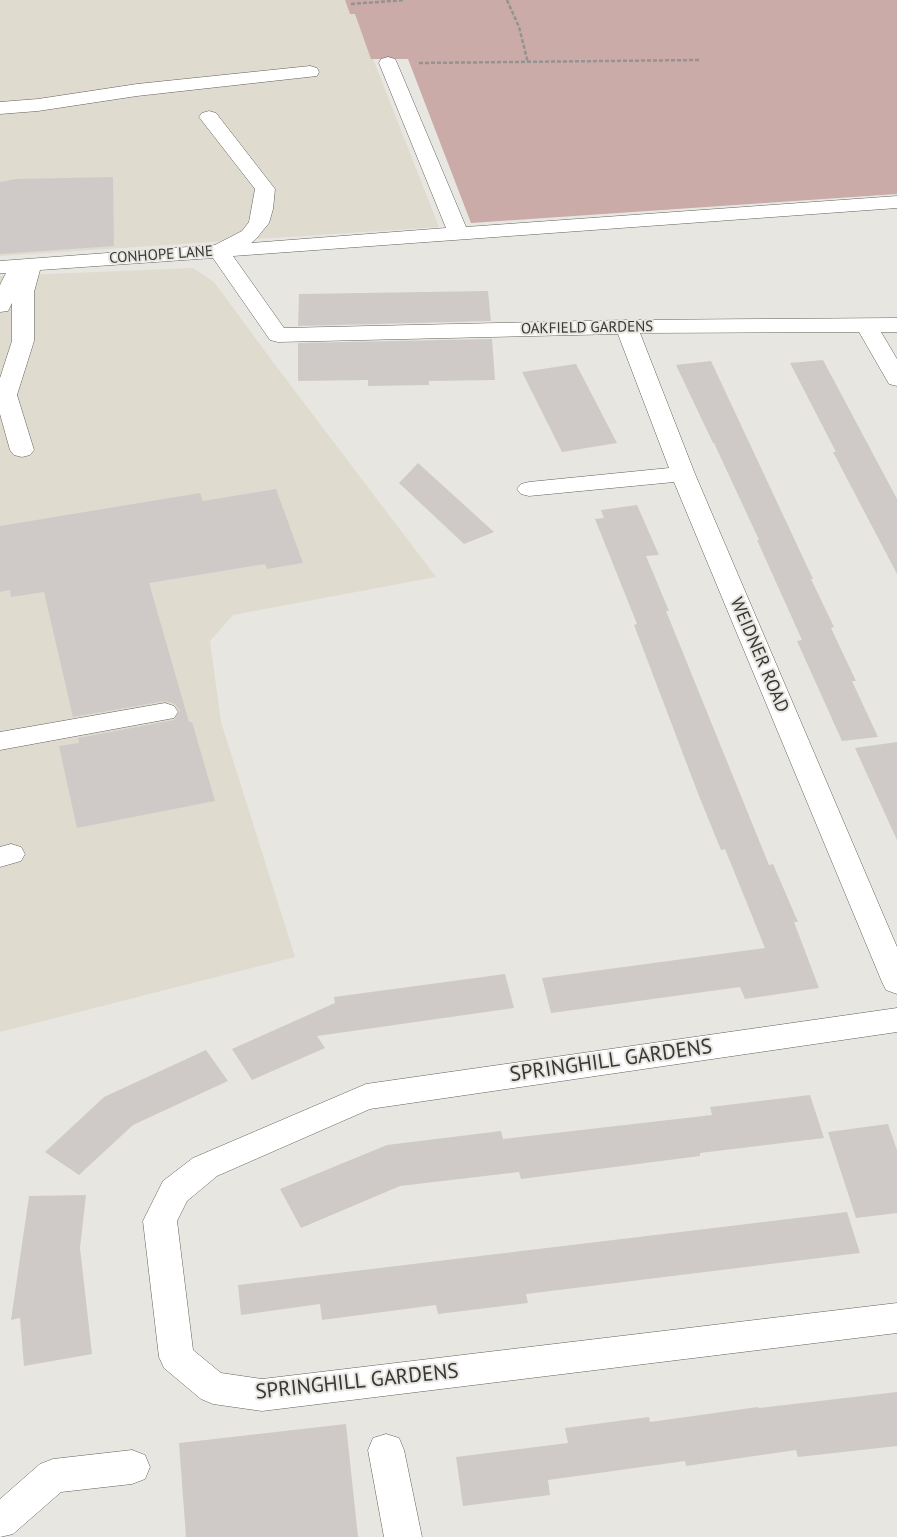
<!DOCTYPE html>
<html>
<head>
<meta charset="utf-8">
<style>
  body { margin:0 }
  canvas { display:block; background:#e8e6e1 }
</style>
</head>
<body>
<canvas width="897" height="1537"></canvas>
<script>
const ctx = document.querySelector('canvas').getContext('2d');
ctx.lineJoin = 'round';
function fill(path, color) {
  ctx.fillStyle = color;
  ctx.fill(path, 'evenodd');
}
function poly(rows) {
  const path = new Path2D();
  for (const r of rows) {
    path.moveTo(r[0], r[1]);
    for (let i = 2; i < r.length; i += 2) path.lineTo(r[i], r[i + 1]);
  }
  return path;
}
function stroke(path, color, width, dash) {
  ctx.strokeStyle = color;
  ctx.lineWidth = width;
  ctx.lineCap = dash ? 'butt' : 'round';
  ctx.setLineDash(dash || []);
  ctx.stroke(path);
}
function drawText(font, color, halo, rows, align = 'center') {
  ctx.font = font + ' "PT Sans",sans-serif';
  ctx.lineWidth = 4;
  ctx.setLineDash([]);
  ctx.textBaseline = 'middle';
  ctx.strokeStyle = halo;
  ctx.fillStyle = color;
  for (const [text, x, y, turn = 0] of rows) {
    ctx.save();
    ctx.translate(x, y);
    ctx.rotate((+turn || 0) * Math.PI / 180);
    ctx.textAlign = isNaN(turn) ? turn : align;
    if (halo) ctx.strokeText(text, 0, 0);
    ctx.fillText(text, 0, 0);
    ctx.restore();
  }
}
fill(poly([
  [0,0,345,0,350,14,355,13,439,227,0,256],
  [193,268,214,282,273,362,436,577,233,615,210,641,221,722,295,957,0,1032,0,276]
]), '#e0dbcf');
fill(poly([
  [345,0,897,0,897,194,471,223,408,59,371,59,355,14,350,14]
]), '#caaba8');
fill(poly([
  [113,177,114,246,0,254,0,182,16,179],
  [488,291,491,321,298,326,299,294],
  [492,339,495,380,429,381,429,385,368,386,368,380,298,381,298,343],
  [823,360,897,499,897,574,833,452,836,452,790,363],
  [711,361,813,579,811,579,834,627,831,628,856,681,852,681,878,737,842,741,797,641,802,640,757,540,759,540,714,443,713,443,676,365],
  [576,364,617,443,562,452,522,372],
  [418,463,494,532,464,544,399,483],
  [276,489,303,563,267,569,265,564,149,583,189,722,192,722,215,801,77,828,59,746,79,743,78,738,174,720,180,711,175,704,165,701,73,717,44,592,11,597,10,590,0,592,0,526,200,493,203,501],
  [637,505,659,555,646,556,669,611,666,611,769,865,773,864,798,922,794,922,819,988,745,999,740,987,551,1013,542,978,765,948,725,849,721,850,699,796,634,625,637,624,595,519,604,518,601,510],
  [897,742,897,840,855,748],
  [505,974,514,1008,317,1036,325,1048,252,1080,232,1049,335,1003,334,997],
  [206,1050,228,1081,133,1125,79,1175,45,1152,104,1097],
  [810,1095,824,1138,700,1153,700,1156,521,1179,519,1172,400,1186,301,1228,280,1189,387,1145,501,1131,503,1139,712,1115,710,1107],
  [888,1124,897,1150,897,1213,856,1218,828,1132],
  [86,1195,80,1248,92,1354,24,1366,20,1318,11,1320,29,1196],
  [847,1212,860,1253,526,1294,528,1303,438,1314,436,1305,322,1320,320,1304,241,1315,238,1285],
  [897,1392,897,1446,798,1457,796,1450,686,1466,685,1461,548,1480,550,1495,463,1506,456,1457,568,1443,565,1428,649,1417,650,1422,758,1407,759,1408],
  [346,1424,358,1537,186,1537,179,1443]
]), '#cfcac7');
const minor = poly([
  [388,57,395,59,397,63,466,227,897,196,897,208,233,256,284,328,626,320,897,318,897,332,881,332,897,359,897,386,889,384,859,332,640,333,695,474,897,947,897,994,886,990,882,982,674,482,529,496,521,494,517,489,521,484,529,482,669,468,618,334,278,342,270,340,213,258,40,270,34,292,34,341,17,395,34,450,30,455,22,457,14,455,10,450,0,414,0,378,12,341,12,303,8,311,0,312,0,285,6,273,0,273,0,261,215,245,242,231,249,222,255,189,199,117,202,113,209,111,216,113,275,189,273,209,269,223,256,239,251,243,446,228,379,63,381,59,388,57],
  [310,66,317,68,319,72,317,76,137,96,38,111,0,114,0,102,38,99,137,84,310,66],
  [165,703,174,706,178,712,174,718,0,750,0,732,165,703],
  [11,844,21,847,25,854,21,861,0,867,0,847,11,844],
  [897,1008,897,1032,370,1109,217,1176,187,1201,177,1221,193,1350,221,1373,262,1379,897,1303,897,1333,262,1411,213,1404,201,1399,164,1368,159,1357,143,1221,163,1181,193,1158,366,1084,897,1008],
  [386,1434,399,1438,404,1450,422,1537,384,1537,368,1450,373,1438,386,1434],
  [132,1450,145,1455,150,1467,145,1479,132,1484,61,1492,13,1534,0,1537,0,1499,40,1464,53,1459,132,1450]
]);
stroke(minor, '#63615d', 1);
stroke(poly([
  [507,0,519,27,528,63],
  [351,4,405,0],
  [419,63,699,60]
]), '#94938f', 2.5, [4, 2]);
fill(minor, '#fff');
drawText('15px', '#383735', '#e8e6e1', [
  ["CONHOPE LANE",161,255,-4],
  ["OAKFIELD GARDENS",587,328,-1]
]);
drawText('18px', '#383735', '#e8e6e1', [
  ["WEIDNER ROAD",759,655,67]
]);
drawText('21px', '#383735', '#e8e6e1', [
  ["SPRINGHILL GARDENS",611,1061,-8],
  ["SPRINGHILL GARDENS",357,1382,-6]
]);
</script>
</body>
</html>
